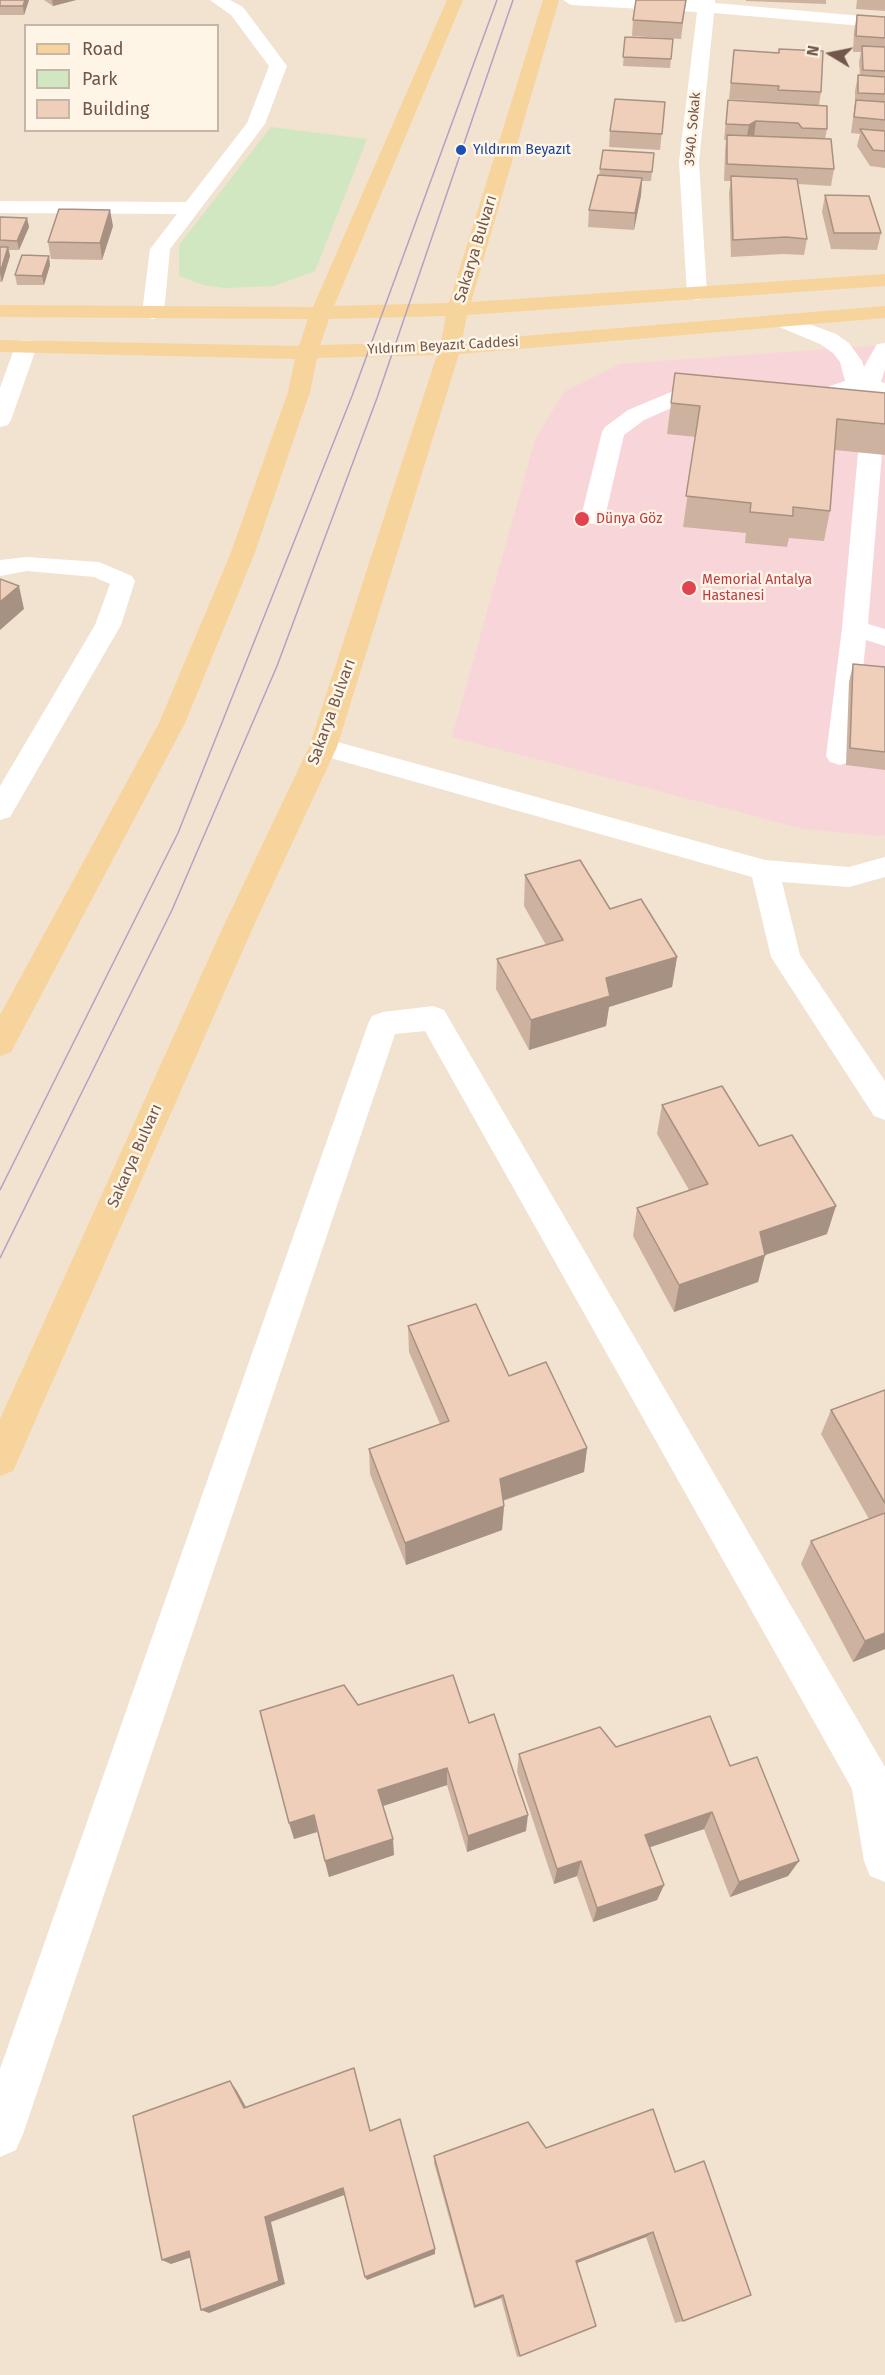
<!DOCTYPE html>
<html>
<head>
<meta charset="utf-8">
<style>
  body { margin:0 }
  #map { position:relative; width:885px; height:2375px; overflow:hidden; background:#fbf1e1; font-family:"Fira Sans",sans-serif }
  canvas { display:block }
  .legend { position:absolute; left:24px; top:24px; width:195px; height:108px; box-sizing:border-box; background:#fef5e7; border:2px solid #c6b6a8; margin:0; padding:8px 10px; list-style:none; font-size:18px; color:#715749 }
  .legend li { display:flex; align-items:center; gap:12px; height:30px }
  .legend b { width:30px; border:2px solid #c6b6a8 }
  .north { position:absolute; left:801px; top:24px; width:60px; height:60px; -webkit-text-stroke:4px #fef5e7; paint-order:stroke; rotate:280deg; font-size:16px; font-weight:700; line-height:24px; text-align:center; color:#715749 }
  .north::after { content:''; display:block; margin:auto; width:21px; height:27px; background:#715749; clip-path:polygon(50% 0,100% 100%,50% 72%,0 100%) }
</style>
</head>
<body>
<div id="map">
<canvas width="885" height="2375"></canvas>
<ul class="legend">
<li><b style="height:8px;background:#f7d49c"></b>Road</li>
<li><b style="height:16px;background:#d1e7c1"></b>Park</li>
<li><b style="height:16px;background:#efcfba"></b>Building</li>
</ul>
<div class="north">N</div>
</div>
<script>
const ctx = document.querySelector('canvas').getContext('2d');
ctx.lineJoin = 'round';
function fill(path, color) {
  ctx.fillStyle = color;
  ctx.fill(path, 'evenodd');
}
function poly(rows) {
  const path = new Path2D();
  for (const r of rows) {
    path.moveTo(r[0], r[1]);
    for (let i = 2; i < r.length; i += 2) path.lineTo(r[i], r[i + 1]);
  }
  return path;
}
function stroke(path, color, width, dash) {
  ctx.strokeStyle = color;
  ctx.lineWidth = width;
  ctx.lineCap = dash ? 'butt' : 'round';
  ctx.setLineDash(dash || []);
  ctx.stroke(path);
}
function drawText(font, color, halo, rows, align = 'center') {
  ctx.font = font + ' "Fira Sans",sans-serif';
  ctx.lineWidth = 5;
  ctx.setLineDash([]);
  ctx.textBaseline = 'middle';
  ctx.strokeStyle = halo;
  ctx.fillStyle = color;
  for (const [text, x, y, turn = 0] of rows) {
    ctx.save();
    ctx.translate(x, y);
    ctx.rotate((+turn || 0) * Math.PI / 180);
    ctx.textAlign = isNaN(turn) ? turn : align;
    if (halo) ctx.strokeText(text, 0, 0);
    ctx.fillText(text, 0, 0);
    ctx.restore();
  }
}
fill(poly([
  [0,0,885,0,885,2375,0,2375],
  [26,26,218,26,218,130,26,130]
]), '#f2e2d0');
fill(poly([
  [885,345,885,835,880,836,804,829,452,737,535,440,564,392,620,364]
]), '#f8d5d9');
fill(poly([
  [271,127,367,139,315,271,274,286,224,288,203,285,179,276,179,245]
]), '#d1e7c1');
fill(poly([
  [210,0,230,0,243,7,287,66,265,124,170,249,164,313,160,317,153,319,146,317,142,313,150,249,177,214,0,213,0,201,186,202,247,123,269,66,231,15,210,0],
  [563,0,715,0,715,3,885,18,885,28,714,13,699,162,707,294,704,298,697,300,690,298,687,294,679,162,697,12,571,5,563,0],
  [785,315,836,334,849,343,862,361,864,367,877,344,885,343,885,369,881,382,885,383,885,397,859,391,846,397,846,401,856,409,873,411,885,409,885,423,873,425,841,420,827,408,824,403,827,391,830,386,845,381,840,362,833,353,820,344,777,326,774,321,777,316,785,315],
  [26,340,34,341,37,346,11,420,8,425,0,427,0,388,15,346,18,341,26,340],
  [716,386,724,388,727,393,724,398,683,403,644,420,624,435,605,517,601,522,593,524,585,522,581,517,602,432,605,427,628,410,671,392,716,386],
  [870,446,878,448,882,453,868,624,885,629,885,646,866,640,854,756,850,762,840,765,830,762,826,756,842,628,858,453,862,448,870,446],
  [27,557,99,562,132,576,135,581,121,625,10,817,0,820,0,786,95,625,110,584,94,577,27,571,0,576,0,560,27,557],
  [323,738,765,860,849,867,885,857,885,877,849,887,782,882,800,955,885,1081,885,1120,874,1116,771,957,752,877,313,753,309,747,313,741,323,738],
  [433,1006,444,1010,885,1767,885,1882,870,1876,864,1861,852,1789,425,1031,395,1034,23,2134,16,2150,0,2157,0,2069,368,1024,372,1016,383,1012,433,1006]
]), '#fff');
fill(poly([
  [447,0,463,0,334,306,449,303,543,0,559,0,471,302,885,274,885,286,467,315,462,341,885,306,885,318,459,354,337,747,254,925,13,1471,0,1476,0,1419,224,925,309,747,437,355,317,358,310,392,254,555,185,723,11,1052,0,1056,0,1015,159,723,230,555,288,392,295,359,0,352,0,340,299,346,308,319,0,317,0,305,313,307,447,0],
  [446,316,441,342,320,345,329,319,446,316]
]), '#f7d49c');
stroke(poly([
  [0,1190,178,833,352,396,497,0],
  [0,1258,172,910,277,666,377,398,513,0]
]), '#b3a1c3', 1.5);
fill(poly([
  [0,0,29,0,24,15,0,15],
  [44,0,76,0,53,6],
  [686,0,681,39,632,36,633,20],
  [746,0,826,0,826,4,746,1],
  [857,0,885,0,885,11,856,9],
  [857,15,885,17,885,168,870,166,857,146,860,134,851,133,855,103,855,91,858,75,860,75,859,62,861,52,853,52,854,31],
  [625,37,673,39,670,68,623,66],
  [734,50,821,92,819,105,827,129,825,139,834,169,831,186,798,184,807,239,804,255,783,254,731,257,729,193,731,181,724,181,725,151,726,140,724,140,728,100,776,102,729,99],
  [665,102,660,150,609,147,610,131],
  [654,153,651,181,642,181,641,195,634,230,588,227,589,210,599,175,600,169],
  [825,195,881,233,877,250,831,249,822,212],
  [0,217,27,218,29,227,19,250,9,250,10,256,2,282,0,282],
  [113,226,102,260,51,259,48,242],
  [50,265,44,285,17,285,15,275],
  [885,393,885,455,835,450,830,511,824,541,789,538,787,547,745,543,746,533,683,527,696,437,667,434,671,403],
  [853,664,885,667,885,770,846,765,849,682],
  [525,875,610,909,677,957,672,987,609,1007,606,1026,529,1050,496,989,497,959,546,945,524,906],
  [662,1105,759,1146,827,1234,765,1255,758,1282,674,1312,633,1236,637,1208,689,1190,657,1134],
  [408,1326,509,1376,587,1448,584,1472,503,1501,504,1506,502,1530,406,1565,370,1474,369,1449,440,1424,409,1352],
  [885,1390,885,1649,853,1662,801,1564,811,1541,869,1519,821,1434,831,1410],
  [358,1705,469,1723,526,1831,467,1852,447,1785,383,1806,394,1855,329,1877,317,1832,294,1839],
  [616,1747,730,1766,799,1861,788,1876,730,1897,704,1829,649,1847,664,1885,657,1900,593,1922,577,1876,554,1884,517,1772,519,1754],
  [653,2109,683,2321,675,2323,646,2237,577,2263,596,2326,517,2357,501,2298,474,2308,434,2163,434,2156,546,2148]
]), '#ceb2a0');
fill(poly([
  [25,0,29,0,24,15,23,6],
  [52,0,76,0,53,6],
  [756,121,754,137,746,141,749,125],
  [642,178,641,195,634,230,635,213],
  [110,210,113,226,102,260,100,243],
  [27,218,29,227,19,250,17,241],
  [8,247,10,256,2,282,0,273],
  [49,256,50,265,44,285,42,276],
  [19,586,24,609,0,630,0,602],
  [677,957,672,987,609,1007,606,1026,529,1050,531,1020,606,978],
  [836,1206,827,1234,765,1255,758,1282,674,1312,679,1285,760,1232],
  [587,1448,584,1472,498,1502,500,1479],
  [504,1506,502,1530,406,1565,405,1543],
  [885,1633,885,1649,853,1662,865,1641],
  [447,1768,447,1785,380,1807,378,1790],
  [712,1812,704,1829,639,1851,645,1835],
  [314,1815,317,1832,294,1839,289,1823],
  [528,1815,526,1831,467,1852,468,1836],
  [393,1839,394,1855,329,1877,325,1861],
  [581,1861,577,1876,554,1884,557,1869],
  [799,1861,788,1876,730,1897,739,1882],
  [664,1885,657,1900,593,1922,597,1908],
  [230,2081,237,2091,251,2116,244,2108],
  [343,2188,347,2194,271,2222,285,2284,209,2313,201,2310,265,2217],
  [653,2232,646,2237,572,2265,576,2261],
  [435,2249,435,2254,367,2280,365,2277],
  [189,2251,198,2255,171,2264,162,2260],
  [503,2295,501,2298,474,2308,475,2306]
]), '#a79182');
const building = poly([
  [0,0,25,0,23,6,0,6,0,0],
  [636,0,686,0,682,23,633,20,636,0],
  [857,15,885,17,885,38,856,36,857,15],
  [625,37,673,39,671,59,623,57,625,37],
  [862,46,885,47,885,71,863,70,862,46],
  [779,49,823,51,821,92,778,90,779,86,731,83,734,50,779,53,779,49],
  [858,75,885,77,885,94,858,93,858,75],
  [615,99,665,102,662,134,610,131,615,99],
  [728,100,827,106,827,129,802,128,798,123,756,121,749,125,726,124,728,100],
  [856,100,885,102,885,120,854,117,856,100],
  [860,129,885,131,885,151,873,150,860,129],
  [727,135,831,139,834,169,727,164,727,135],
  [603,150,654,153,652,172,600,169,603,150],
  [598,175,642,178,635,213,589,210,598,175],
  [731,176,797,179,807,239,786,237,733,240,731,176],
  [825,195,869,196,881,233,834,233,825,195],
  [59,209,110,210,100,243,48,242,59,209],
  [0,217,27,218,17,241,0,240,0,217],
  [0,247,8,247,0,273,0,247],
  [22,255,49,256,42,276,15,275,22,255],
  [675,373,885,393,885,424,837,419,830,511,793,507,793,516,750,512,751,503,686,496,700,406,671,403,675,373],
  [0,579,19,586,0,602,0,579],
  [853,664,885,667,885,752,850,748,853,664],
  [580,860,610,909,641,899,677,957,606,978,610,996,531,1020,497,959,563,940,525,875,580,860],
  [722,1086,759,1146,792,1135,836,1206,760,1232,765,1255,679,1285,637,1208,708,1184,662,1105,722,1086],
  [476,1304,509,1376,546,1362,587,1448,500,1479,504,1506,405,1543,369,1449,449,1421,408,1326,476,1304],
  [885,1390,885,1503,831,1410,885,1390],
  [885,1513,885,1633,865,1641,811,1541,885,1513],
  [453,1675,469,1723,494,1714,528,1815,468,1836,447,1768,378,1790,393,1839,325,1861,314,1815,289,1823,260,1711,344,1685,358,1705,453,1675],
  [710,1716,730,1766,757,1757,799,1861,739,1882,712,1812,645,1835,664,1885,597,1908,581,1861,557,1869,519,1754,600,1727,616,1747,710,1716],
  [354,2068,370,2131,400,2119,435,2249,365,2277,343,2188,265,2217,279,2281,201,2310,189,2251,162,2260,133,2116,230,2081,244,2108,354,2068],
  [653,2109,675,2172,704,2161,751,2295,683,2321,653,2232,576,2261,596,2326,520,2356,503,2295,475,2306,434,2156,528,2122,546,2148,653,2109]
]);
fill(building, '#efcfba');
stroke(building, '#a79182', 1.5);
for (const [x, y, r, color] of [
  [461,150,6,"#1a4fb4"],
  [582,519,8,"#e0444e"],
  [689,588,8,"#e0444e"]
]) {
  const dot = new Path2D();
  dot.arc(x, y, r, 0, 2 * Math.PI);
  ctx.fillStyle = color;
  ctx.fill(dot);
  stroke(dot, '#fef5e7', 2);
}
drawText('14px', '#715749', '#fef5e7', [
  ["3940. Sokak",693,129,-85],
  ["Yıldırım Beyazıt Caddesi",443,346,-3]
]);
drawText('14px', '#164399', '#fef5e7', [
  ["Yıldırım Beyazıt",473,150]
], 'left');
drawText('14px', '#be3a42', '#fef5e7', [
  ["Dünya Göz",596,519],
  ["Memorial Antalya",702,580],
  ["Hastanesi",702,596]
], 'left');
drawText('16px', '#715749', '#fef5e7', [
  ["Sakarya Bulvarı",476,249,-73],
  ["Sakarya Bulvarı",332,712,-70],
  ["Sakarya Bulvarı",135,1156,-66]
]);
</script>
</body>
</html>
